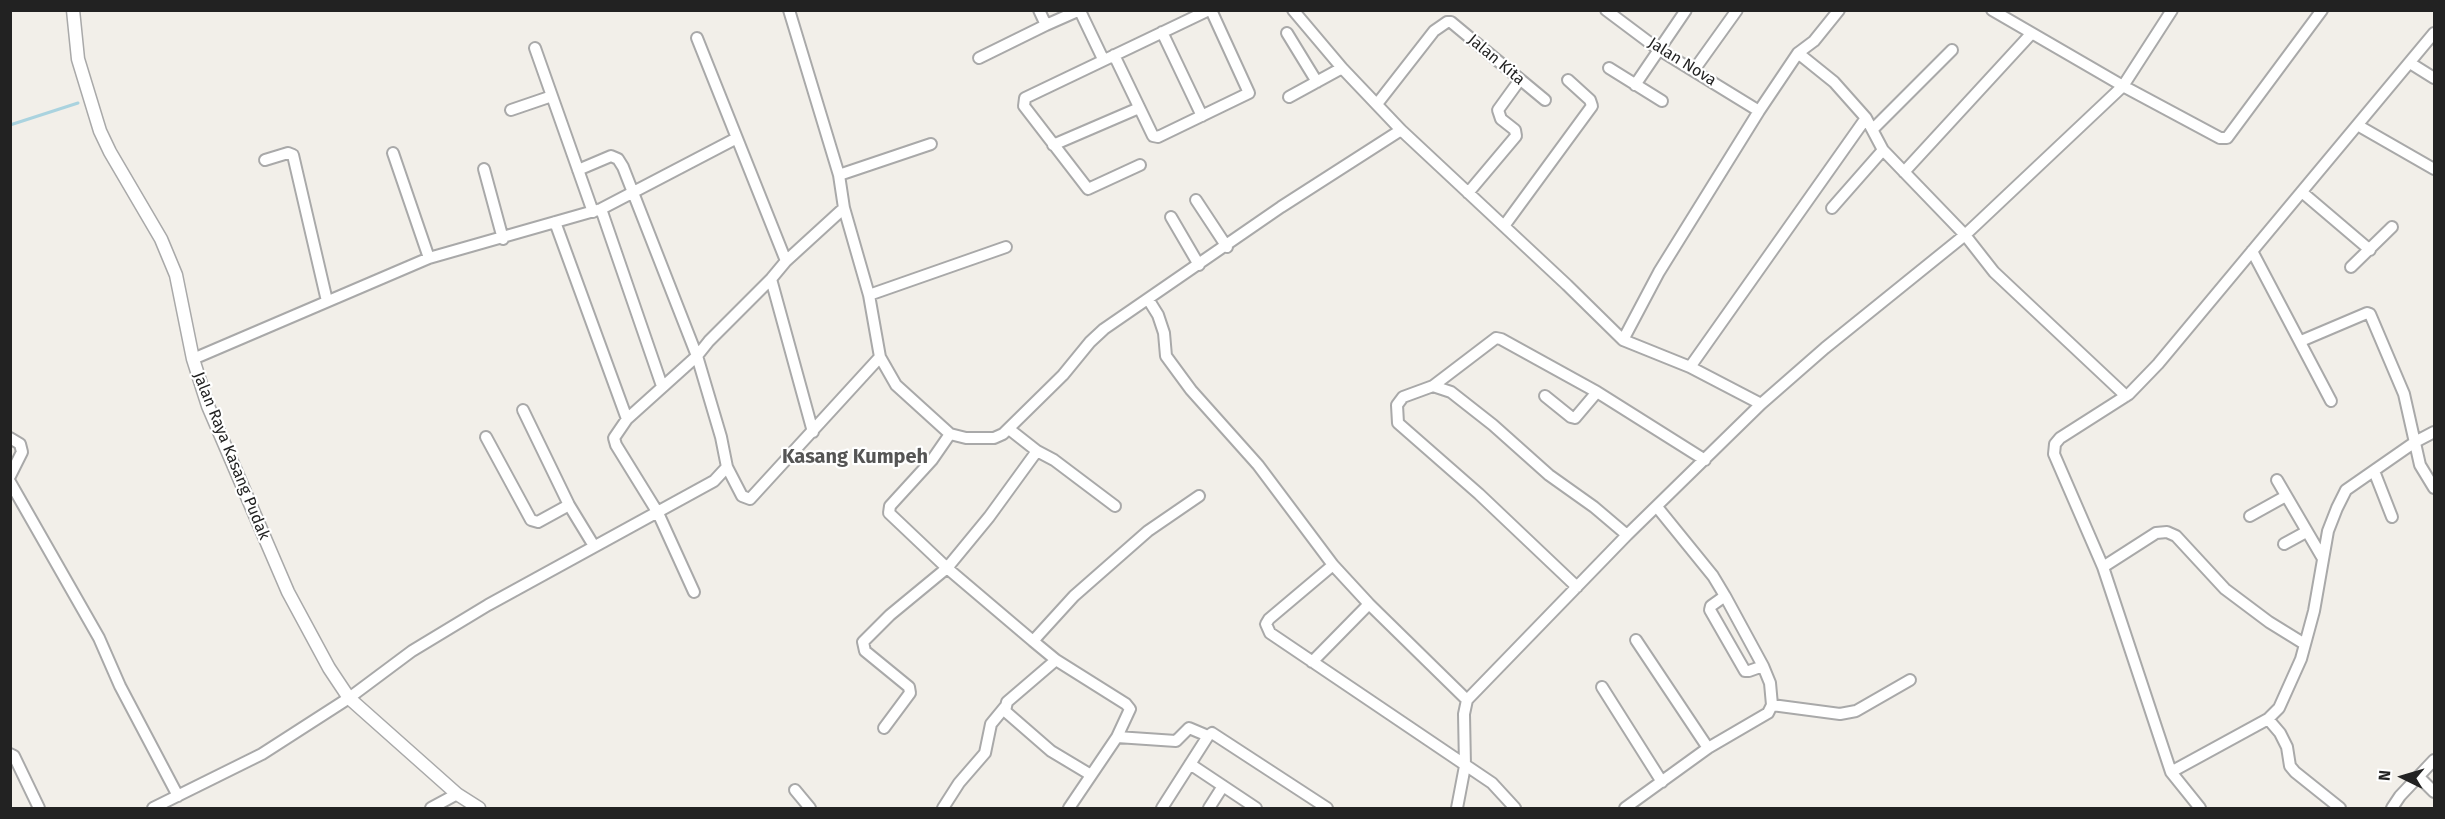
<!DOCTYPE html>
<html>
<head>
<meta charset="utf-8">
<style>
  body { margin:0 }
  #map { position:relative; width:2445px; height:819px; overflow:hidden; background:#f2efe9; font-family:"Fira Sans",sans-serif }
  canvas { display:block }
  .frame { position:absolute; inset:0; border:12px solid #222; pointer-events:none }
  .north { position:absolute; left:2373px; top:747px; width:60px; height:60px; -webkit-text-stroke:4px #fff; paint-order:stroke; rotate:275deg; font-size:16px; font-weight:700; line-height:24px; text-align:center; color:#222 }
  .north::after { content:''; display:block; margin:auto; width:21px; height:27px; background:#222; clip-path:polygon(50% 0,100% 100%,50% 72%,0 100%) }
</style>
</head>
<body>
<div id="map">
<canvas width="2445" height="819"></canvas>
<div class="frame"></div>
<div class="north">N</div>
</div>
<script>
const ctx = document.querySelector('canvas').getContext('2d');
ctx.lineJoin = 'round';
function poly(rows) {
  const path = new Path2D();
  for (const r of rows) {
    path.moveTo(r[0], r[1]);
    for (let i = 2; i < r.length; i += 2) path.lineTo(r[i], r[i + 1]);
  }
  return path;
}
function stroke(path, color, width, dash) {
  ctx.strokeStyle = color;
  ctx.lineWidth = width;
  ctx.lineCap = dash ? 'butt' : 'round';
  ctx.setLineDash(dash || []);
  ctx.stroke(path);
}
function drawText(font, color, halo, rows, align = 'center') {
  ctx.font = font + ' "Fira Sans",sans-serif';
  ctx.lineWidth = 4.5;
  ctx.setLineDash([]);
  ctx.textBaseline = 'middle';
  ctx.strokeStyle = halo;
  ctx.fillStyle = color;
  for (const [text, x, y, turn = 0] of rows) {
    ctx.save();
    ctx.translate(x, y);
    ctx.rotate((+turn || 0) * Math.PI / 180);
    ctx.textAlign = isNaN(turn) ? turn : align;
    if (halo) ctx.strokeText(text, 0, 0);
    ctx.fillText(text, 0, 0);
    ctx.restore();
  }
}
stroke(poly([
  [10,125,78,103]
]), '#aad3df', 3);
const minor = poly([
  [789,10,839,175,844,208,869,295,880,357,896,385,950,434,966,438,994,438,1003,434,1063,375,1090,342,1104,329,1281,207,1401,130],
  [1039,10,1046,25,1080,10],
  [1293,10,1342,68,1401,130,1567,285,1623,340,1690,367,1761,404],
  [1606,10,1658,49,1759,111],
  [1992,10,2123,86,2172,10],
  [1080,11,1103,59],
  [1162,32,1202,116],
  [1287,33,1317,82],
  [697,38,786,261],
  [535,48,593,212],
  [1798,53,1834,82,1866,118,1883,150,1965,235,1994,272,2126,396],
  [1114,55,1153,136,1158,137,1249,93,1211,10],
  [979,58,1046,25],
  [2410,63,2434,78],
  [1609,68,1662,101],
  [1694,70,1737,10],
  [1635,85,1686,10],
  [1289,97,1342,68],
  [1377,104,1434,31,1447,22,1451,22,1545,100],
  [511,110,552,96],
  [2359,126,2434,169],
  [1873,129,1952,50],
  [1053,145,1139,108],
  [393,153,429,258],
  [265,160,288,153,293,155,327,301],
  [1140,165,1088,189,1024,106,1025,98,1209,10],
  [484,169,503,239],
  [1904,172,2031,34],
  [839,175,931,144],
  [1468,193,1516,136,1515,130,1501,119,1498,110,1519,81],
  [2303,193,2370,250],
  [1196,200,1227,247],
  [1832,208,1883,150],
  [601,209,662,386],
  [1171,217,1199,265],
  [555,222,627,419],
  [1504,226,1592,106,1590,100,1568,80],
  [2252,251,2331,401],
  [2351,267,2392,227],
  [771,279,813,432],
  [869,295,1006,247],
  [1148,299,1158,315,1164,333,1166,356,1191,390,1258,465,1333,565,1369,604,1467,700],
  [1623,340,1659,272,1759,111,1798,53,1814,41,1839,10],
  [2301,341,2367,313,2370,314,2404,394,2420,465,2434,488],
  [193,359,429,258,601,209,735,139],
  [1690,367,1866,118],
  [1433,386,1496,338,1501,339,1597,392],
  [1545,396,1571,417,1575,418,1597,392,1705,460],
  [523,410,569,505,594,546],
  [950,434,932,460,890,506,889,513,947,568,1033,641,1074,596,1148,531,1199,496],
  [486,437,531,520,538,522,569,505],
  [10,438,20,444,22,452,10,476],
  [1037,451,1054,460,1115,506],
  [727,467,742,496,750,499,880,357],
  [2374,471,2392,517],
  [2277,480,2322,557],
  [10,482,99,638,120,686,178,796],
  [2250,516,2286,496],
  [2284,544,2306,532],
  [1333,565,1269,619,1266,624,1270,633,1492,783,1515,808],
  [2103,567,2156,533,2167,532,2176,536,2225,589,2269,622,2303,643],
  [1577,587,1479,494,1398,423,1397,405,1403,397,1433,386,1451,392,1493,425,1549,475,1594,507,1627,535],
  [694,592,658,513,616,445,614,438,627,419,697,356,709,341,771,279,786,261,844,208],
  [1725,596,1711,606,1710,610,1745,671,1749,671,1763,666],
  [1636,640,1708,748],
  [1033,641,1056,660,1126,704,1130,709,1117,737,1069,808],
  [1056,660,1007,702,1005,711,1051,751,1091,775],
  [1312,662,1369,604],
  [1602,687,1662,782],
  [1772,705,1840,714,1856,711,1910,680],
  [2268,719,2280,733,2287,747,2290,766,2295,772,2340,808],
  [884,728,910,693,909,687,865,651,863,642,890,615,947,568,989,517,1037,451,1009,429],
  [1117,737,1176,741,1189,728,1208,736,1212,733,1327,808],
  [10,754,14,756,39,808],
  [1190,764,1256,808],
  [2171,772,2268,719,2279,708,2301,659,2314,611,2328,531,2337,508,2346,490,2415,442,2434,432],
  [2419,777,2434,792],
  [795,790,810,808],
  [153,808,262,754,349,698,412,651,488,605,714,481,727,467,721,437,697,356,623,167,618,159,611,156,578,170],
  [431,808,457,794],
  [943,808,959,783,985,753,991,724,1005,707],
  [1162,808,1208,736],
  [1209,808,1223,786],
  [1457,808,1465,766,1464,714,1467,700,1627,535,1761,404,1825,348,1965,235,2123,86,2220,138,2227,138,2322,10],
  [1625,808,1708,748,1768,713,1772,705,1770,683,1763,666,1725,596,1713,576,1657,507],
  [2200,808,2171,772,2103,567,2054,454,2055,444,2060,438,2129,394,2158,364,2434,33],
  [2392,808,2400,796,2434,760]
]);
const tertiary = poly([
  [73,10,78,59,100,131,110,152,161,239,176,275,193,359,208,406,288,592,329,668,349,698,457,794,479,808]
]);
stroke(minor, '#a9a9a9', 14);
stroke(tertiary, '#a9a9a9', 15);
stroke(minor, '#fff', 10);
stroke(tertiary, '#fff', 12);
drawText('16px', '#222', '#fff', [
  ["Jalan Kita",1496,60,40],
  ["Jalan Nova",1682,62,32],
  ["Jalan Raya Kasang Pudak",231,456,68]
]);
drawText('bold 20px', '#555', '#fff', [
  ["Kasang Kumpeh",855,457]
]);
</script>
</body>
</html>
